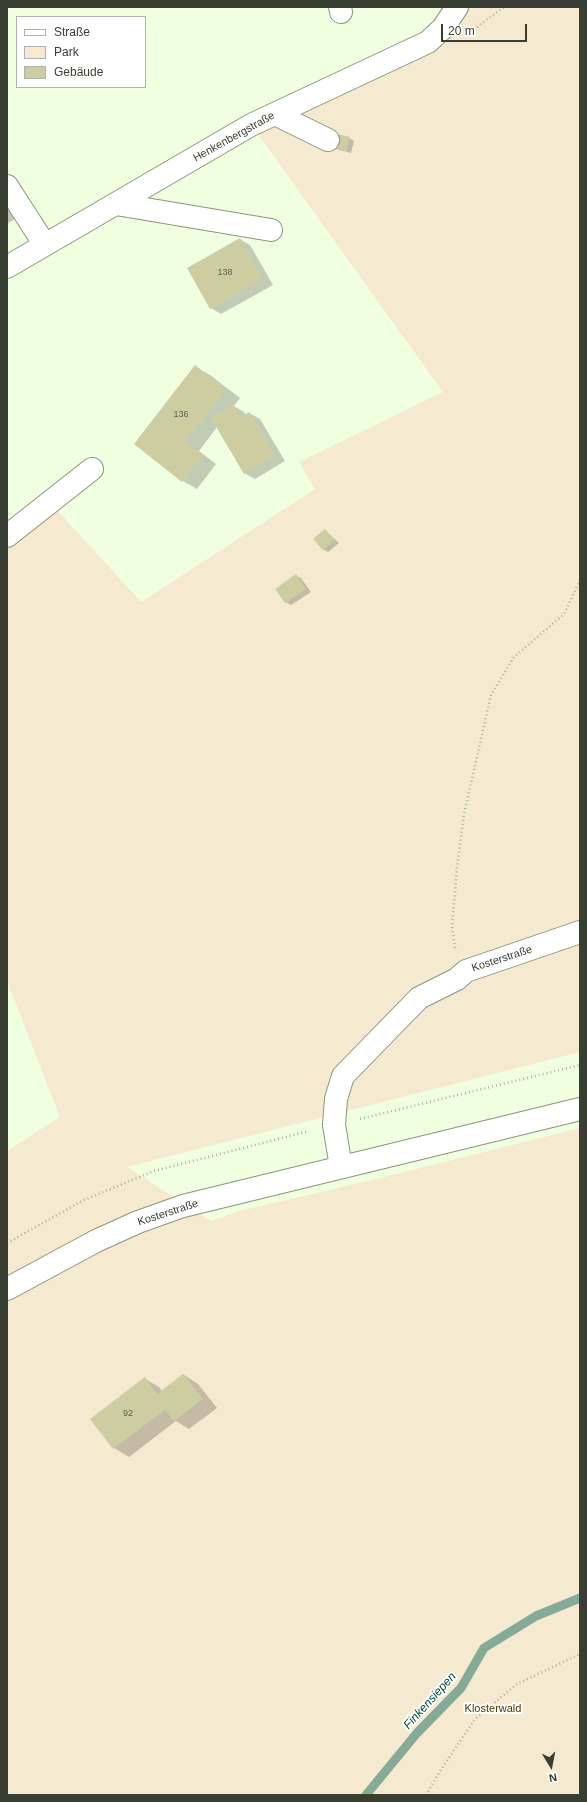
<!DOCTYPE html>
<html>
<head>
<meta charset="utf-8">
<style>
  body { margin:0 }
  #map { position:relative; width:587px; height:1802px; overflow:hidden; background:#f1ffe1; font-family:Helvetica,sans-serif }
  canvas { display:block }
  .frame { position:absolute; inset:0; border:8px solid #393e32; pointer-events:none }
  .legend { position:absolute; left:16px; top:16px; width:130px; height:72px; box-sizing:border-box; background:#fff; border:1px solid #b0b2ad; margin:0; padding:5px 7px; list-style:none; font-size:12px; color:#393e32 }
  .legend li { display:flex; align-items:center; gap:8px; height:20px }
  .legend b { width:20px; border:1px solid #b0b2ad }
  .north { position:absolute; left:531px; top:1746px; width:40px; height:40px; -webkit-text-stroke:3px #fff; paint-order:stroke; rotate:170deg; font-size:11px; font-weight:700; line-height:16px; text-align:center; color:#393e32 }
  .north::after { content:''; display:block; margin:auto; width:14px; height:18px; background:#393e32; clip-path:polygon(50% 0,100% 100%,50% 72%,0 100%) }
  .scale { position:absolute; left:441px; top:24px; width:86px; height:18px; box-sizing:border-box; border:2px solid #393e32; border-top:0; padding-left:5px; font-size:12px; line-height:14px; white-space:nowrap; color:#393e32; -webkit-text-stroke:3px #fff; paint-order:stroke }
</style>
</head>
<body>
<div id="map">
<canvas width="587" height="1802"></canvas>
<div class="frame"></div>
<ul class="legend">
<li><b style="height:5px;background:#fff"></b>Straße</li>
<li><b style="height:11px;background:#f5e9d0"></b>Park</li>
<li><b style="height:11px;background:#cdcda1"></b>Gebäude</li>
</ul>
<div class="north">N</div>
<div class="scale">20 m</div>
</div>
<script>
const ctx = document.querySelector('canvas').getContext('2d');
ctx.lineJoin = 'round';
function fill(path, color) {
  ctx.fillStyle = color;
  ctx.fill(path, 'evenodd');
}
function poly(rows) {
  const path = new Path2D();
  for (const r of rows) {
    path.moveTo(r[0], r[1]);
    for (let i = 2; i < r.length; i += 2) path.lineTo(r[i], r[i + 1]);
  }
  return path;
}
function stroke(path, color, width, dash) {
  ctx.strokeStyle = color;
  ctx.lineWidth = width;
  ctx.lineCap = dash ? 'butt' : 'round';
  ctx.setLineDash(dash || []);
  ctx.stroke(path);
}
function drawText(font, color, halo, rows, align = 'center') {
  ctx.font = font + ' Helvetica,sans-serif';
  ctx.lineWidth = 4;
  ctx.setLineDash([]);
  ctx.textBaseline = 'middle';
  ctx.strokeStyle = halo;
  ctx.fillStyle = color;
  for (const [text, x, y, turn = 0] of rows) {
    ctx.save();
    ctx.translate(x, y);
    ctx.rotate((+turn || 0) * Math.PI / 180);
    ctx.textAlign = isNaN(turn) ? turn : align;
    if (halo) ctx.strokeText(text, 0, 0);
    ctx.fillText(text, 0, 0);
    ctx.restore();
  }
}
fill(poly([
  [463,7,580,7,580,1052,127,1167,211,1221,239,1211,364,1182,580,1128,580,1795,7,1795,7,1151,60,1117,7,981,7,544,57,510,141,602,315,489,299,462,443,392,255,130,400,61]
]), '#f5e9d0');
fill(poly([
  [349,138,354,141,351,153,332,148],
  [7,194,21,215,7,224],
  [239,239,250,245,273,285,221,314,211,308],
  [195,367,210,375,240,398,234,406,244,412,246,415,249,413,260,419,285,461,255,479,244,473,217,427,199,451,216,464,197,489,183,481,135,444],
  [325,530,339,543,328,552,323,549],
  [296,576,301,578,311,592,291,605,286,602],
  [184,1375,198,1384,217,1408,189,1429,176,1421,129,1457,114,1448,92,1419,145,1379,159,1387,162,1391]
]), '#0003');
stroke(poly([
  [366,1795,417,1733,461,1688,484,1648,536,1616,580,1598]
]), '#85aa98', 9);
fill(poly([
  [330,132,350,137,346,151,326,145],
  [240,238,263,279,210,309,187,268],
  [195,365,226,389,185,442,203,455,182,482,134,444],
  [233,405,241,417,249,412,275,455,244,474,211,418],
  [325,529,335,540,323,550,313,539],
  [296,574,306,589,285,603,275,589],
  [183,1374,203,1399,174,1421,165,1410,113,1449,90,1419,145,1377,157,1394]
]), '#cdcda1');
const minor = poly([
  [340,7,341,12],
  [275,114,328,140],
  [7,186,45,245],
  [116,204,271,230],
  [7,267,251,125,428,42,443,28,457,7],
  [7,536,92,469],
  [341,1167,334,1125,336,1099,343,1076,419,998,457,979,466,971,580,932]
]);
const major = poly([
  [7,1289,96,1241,138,1222,183,1206,580,1109]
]);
stroke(minor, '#8a967b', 24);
stroke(major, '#8a967b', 24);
stroke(poly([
  [477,27,504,7],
  [455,948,452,926,457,868,464,814,491,695,514,657,564,614,580,580],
  [360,1119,580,1065],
  [7,1243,84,1200,154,1171,309,1131],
  [426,1795,442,1768,475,1719,517,1684,580,1654]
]), '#a9b39c', 2.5, [1, 3]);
stroke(minor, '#fff', 22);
stroke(major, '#fff', 22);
drawText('9px', '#5e624e', null, [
  ["138",225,273],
  ["136",181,415],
  ["92",128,1414]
]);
drawText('11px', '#393e32', '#fff', [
  ["Henkenbergstraße",234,137,-29],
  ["Kosterstraße",502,959,-18],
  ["Kosterstraße",168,1213,-18]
]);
drawText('11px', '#4a3600', '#fff', [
  ["Klosterwald",493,1709]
]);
drawText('italic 12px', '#004735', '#fff', [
  ["Finkensiepen",430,1701,-48]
]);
</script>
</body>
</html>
